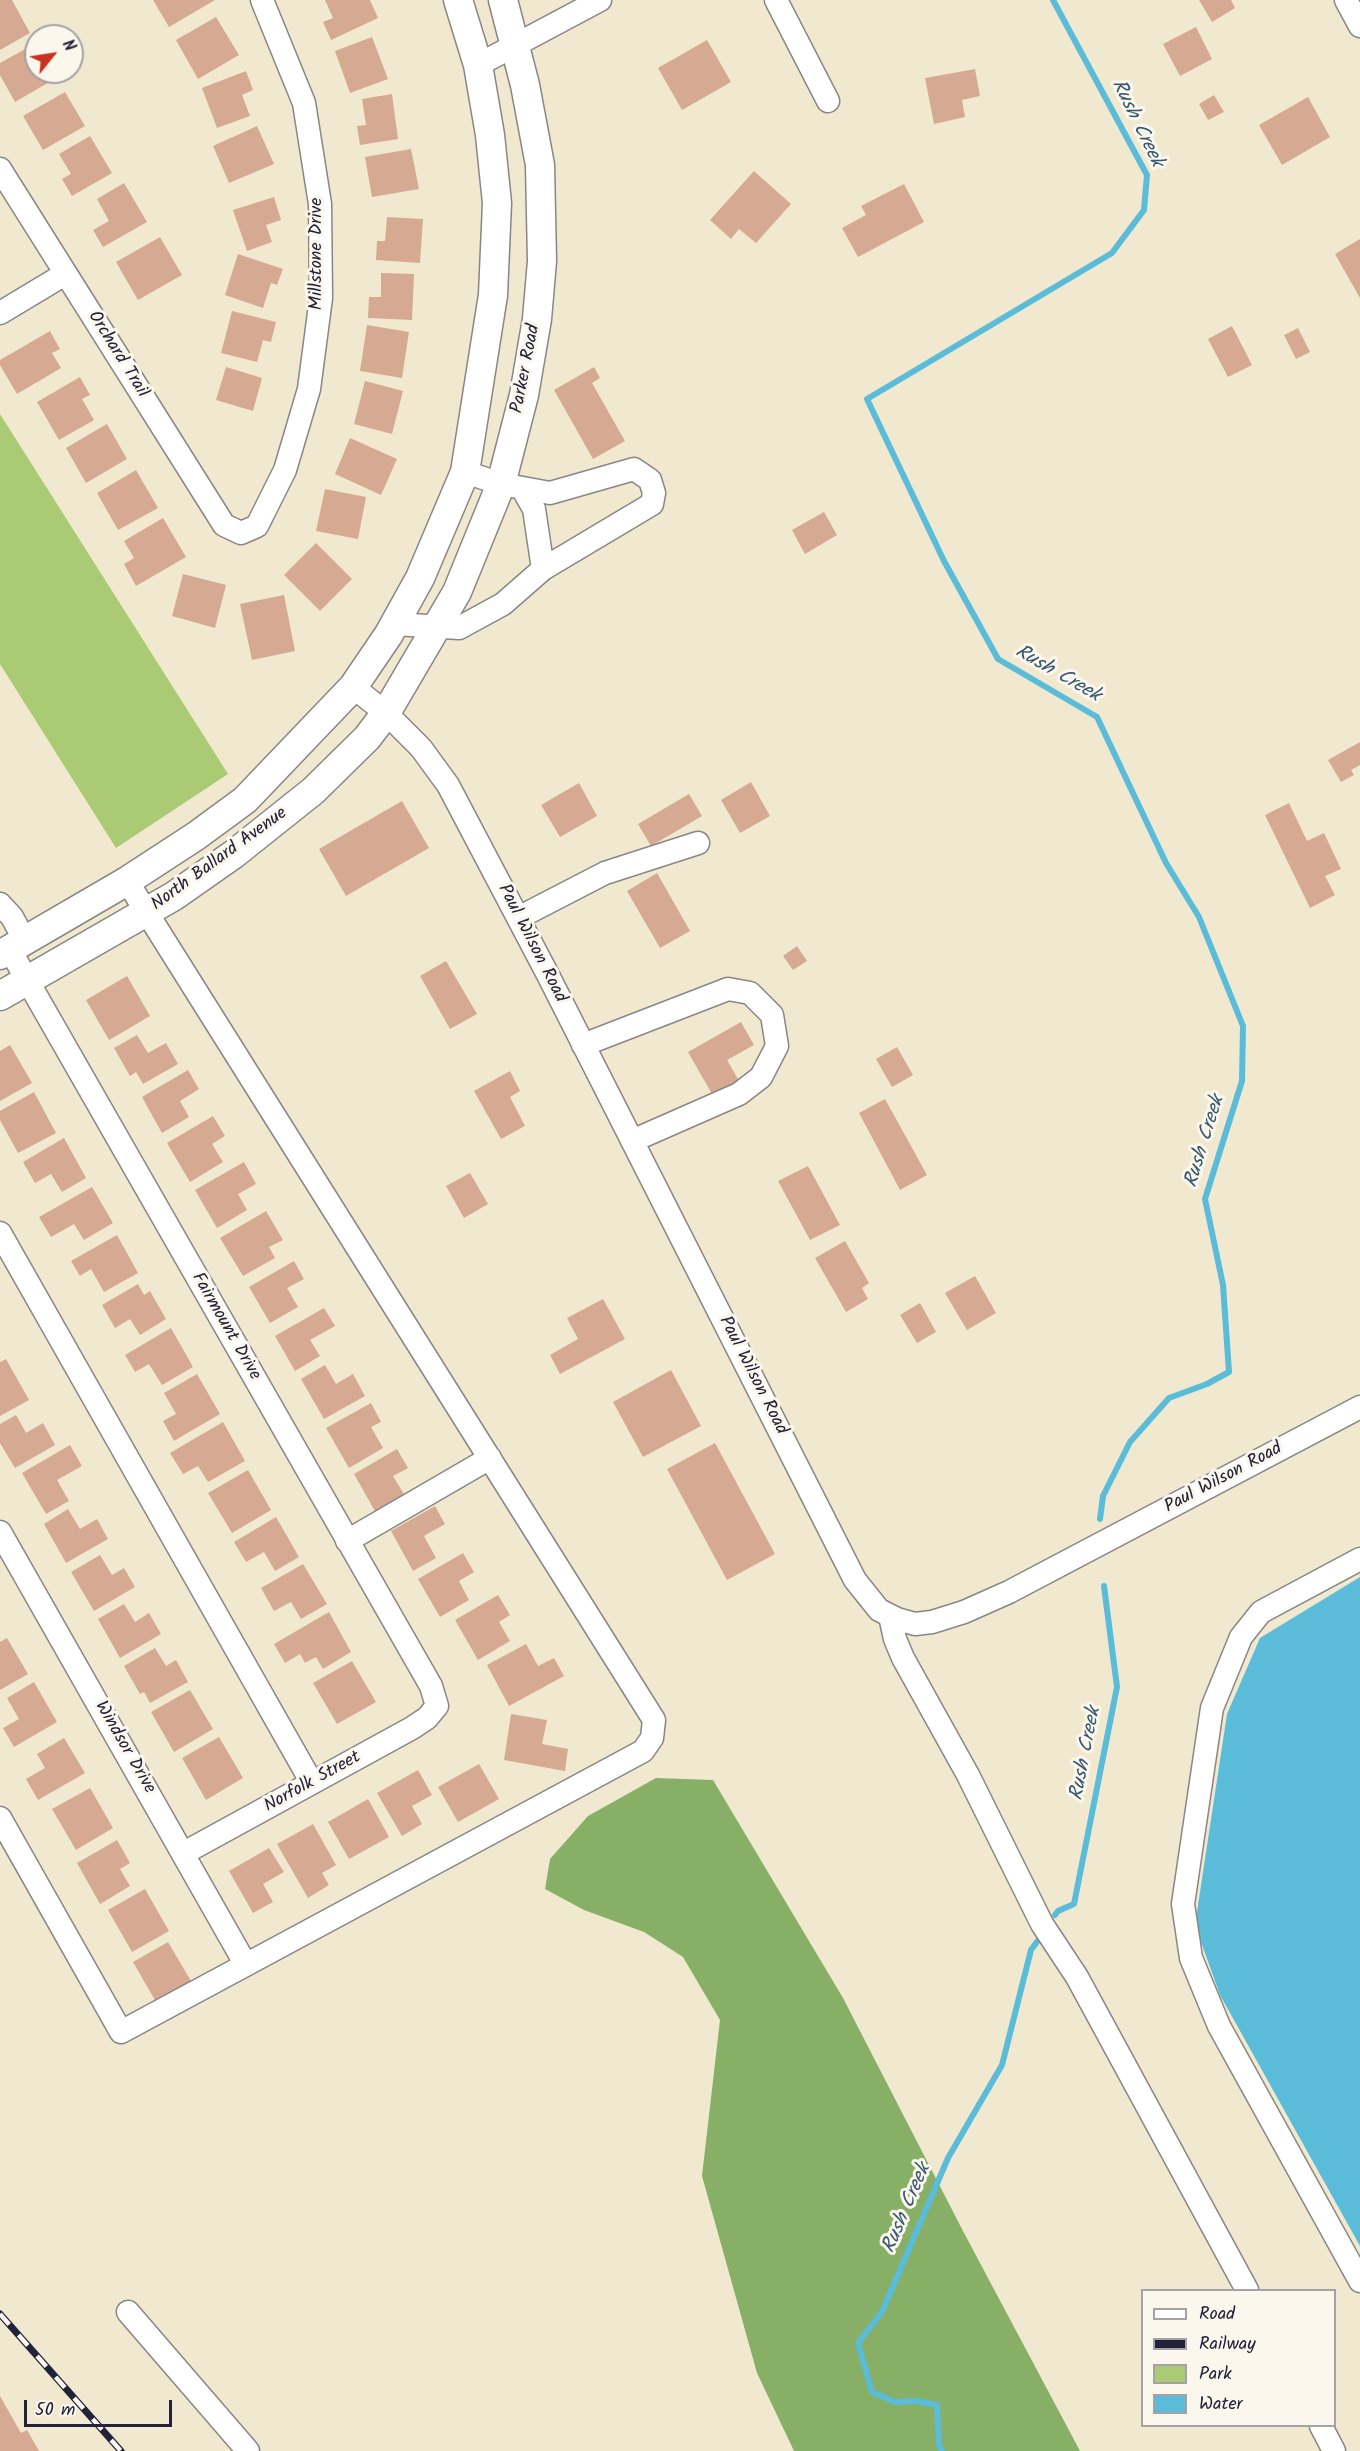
<!DOCTYPE html>
<html>
<head>
<meta charset="utf-8">
<style>
  body { margin:0 }
  #map { position:relative; width:1360px; height:2451px; overflow:hidden; background:#f0e9cf; font-family:Kalam,sans-serif }
  canvas { display:block }
  .legend { position:absolute; left:1141px; top:2289px; width:195px; height:138px; box-sizing:border-box; background:#fbf7ec; border:2px solid #a4a2a5; margin:0; padding:8px 10px; list-style:none; font-size:18px; color:#22223b }
  .legend li { display:flex; align-items:center; gap:12px; height:30px }
  .legend b { width:30px; border:2px solid #a4a2a5 }
  .north { position:absolute; left:24px; top:24px; width:60px; height:60px; box-sizing:border-box; background:#fbf7ec; border:2px solid #a4a2a5; border-radius:50%; rotate:60deg; font-size:16px; font-weight:700; line-height:24px; text-align:center; color:#22223b }
  .north::after { content:''; display:block; margin:auto; width:21px; height:27px; background:#c8321e; clip-path:polygon(50% 0,100% 100%,50% 72%,0 100%) }
  .scale { position:absolute; left:24px; top:2400px; width:148px; height:27px; box-sizing:border-box; border:3px solid #22223b; border-top:0; padding-left:8px; font-size:18px; line-height:21px; white-space:nowrap; color:#22223b; -webkit-text-stroke:4px #fbf7ec; paint-order:stroke }
</style>
</head>
<body>
<div id="map">
<canvas width="1360" height="2451"></canvas>
<ul class="legend">
<li><b style="height:8px;background:#fff"></b>Road</li>
<li><b style="height:8px;background:#22223b"></b>Railway</li>
<li><b style="height:16px;background:#aacb74"></b>Park</li>
<li><b style="height:16px;background:#5abcd8"></b>Water</li>
</ul>
<div class="north">N</div>
<div class="scale">50 m</div>
</div>
<script>
const ctx = document.querySelector('canvas').getContext('2d');
ctx.lineJoin = 'round';
function fill(path, color) {
  ctx.fillStyle = color;
  ctx.fill(path, 'evenodd');
}
function poly(rows) {
  const path = new Path2D();
  for (const r of rows) {
    path.moveTo(r[0], r[1]);
    for (let i = 2; i < r.length; i += 2) path.lineTo(r[i], r[i + 1]);
  }
  return path;
}
function stroke(path, color, width, dash) {
  ctx.strokeStyle = color;
  ctx.lineWidth = width;
  ctx.lineCap = dash ? 'butt' : 'round';
  ctx.setLineDash(dash || []);
  ctx.stroke(path);
}
function drawText(font, color, halo, rows, align = 'center') {
  ctx.font = font + ' Kalam,sans-serif';
  ctx.lineWidth = 6;
  ctx.setLineDash([]);
  ctx.textBaseline = 'middle';
  ctx.strokeStyle = halo;
  ctx.fillStyle = color;
  for (const [text, x, y, turn = 0] of rows) {
    ctx.save();
    ctx.translate(x, y);
    ctx.rotate((+turn || 0) * Math.PI / 180);
    ctx.textAlign = isNaN(turn) ? turn : align;
    if (halo) ctx.strokeText(text, 0, 0);
    ctx.fillText(text, 0, 0);
    ctx.restore();
  }
}
fill(poly([
  [0,414,228,774,116,848,0,664]
]), '#aacb74');
fill(poly([
  [656,1778,713,1780,843,1998,963,2231,1080,2451,794,2451,757,2373,702,2176,720,2020,683,1957,644,1932,584,1910,545,1889,550,1859,588,1816]
]), '#87af66');
fill(poly([
  [1360,1577,1360,2246,1220,1995,1195,1925,1227,1714,1260,1638]
]), '#5abcd8');
stroke(poly([
  [1053,0,1147,175,1144,210,1112,253,867,399,944,561,998,659,1097,717,1166,863,1199,917,1243,1026,1242,1081,1205,1199,1223,1285,1229,1372,1207,1384,1169,1398,1130,1442,1103,1496,1100,1519],
  [1055,1915,1058,1911,1074,1904,1117,1687,1104,1586],
  [942,2451,939,2446,937,2405,917,2401,895,2402,872,2392,858,2343,882,2312,948,2158,1002,2065,1031,1950,1042,1935]
]), '#5abcd8', 6);
fill(poly([
  [0,0,12,0,30,33,0,50],
  [153,0,215,0,169,27],
  [325,0,370,0,378,18,331,40,323,22,333,18],
  [1199,0,1231,0,1235,8,1212,22],
  [216,17,239,55,198,79,176,40],
  [1196,27,1212,59,1180,76,1163,44],
  [372,37,388,79,350,93,335,51],
  [707,40,731,82,682,110,658,68],
  [36,43,36,72,56,72,58,77,15,102,0,75,0,63],
  [975,69,980,96,962,100,965,117,934,124,925,78],
  [246,71,253,90,242,95,250,116,217,128,202,88],
  [65,92,85,126,43,150,23,116],
  [392,94,398,139,360,145,357,126,366,125,362,99],
  [1214,95,1224,112,1208,120,1199,104],
  [1308,97,1330,137,1282,165,1259,125],
  [257,126,274,164,229,183,213,146],
  [90,136,112,173,72,196,62,179,71,174,59,154],
  [411,149,419,189,372,197,365,157],
  [754,171,791,204,756,243,739,229,731,239,710,220],
  [124,183,147,222,103,247,93,230,109,221,97,199],
  [904,184,924,222,858,257,842,228,866,215,861,206],
  [274,197,281,220,266,225,272,242,247,251,233,210],
  [387,217,423,219,420,263,376,260,377,241,385,241],
  [160,237,182,275,138,300,116,262],
  [1360,239,1360,298,1335,254],
  [238,254,283,269,277,285,271,283,263,308,225,295],
  [381,273,414,274,412,320,368,318,369,297,381,297],
  [232,311,276,322,271,342,263,340,257,362,221,353],
  [367,325,409,332,402,378,360,371],
  [1232,326,1252,365,1228,377,1208,339],
  [1298,328,1310,352,1296,359,1284,335],
  [50,331,60,349,52,353,61,368,17,394,0,365,0,360],
  [226,367,262,378,253,411,216,400],
  [594,367,600,378,592,383,625,441,593,459,554,390],
  [80,377,90,395,82,399,94,420,59,440,37,402],
  [365,381,403,391,392,434,354,424],
  [107,424,127,459,86,483,66,448],
  [350,438,397,459,381,495,335,474],
  [136,470,158,508,118,530,97,493],
  [325,489,366,497,358,539,316,531],
  [824,512,837,535,805,554,792,530],
  [163,518,186,557,136,586,124,564,134,558,124,541],
  [316,543,352,579,320,611,284,575],
  [183,574,226,585,215,628,172,616],
  [284,595,295,651,252,660,240,604],
  [1360,742,1360,765,1351,770,1354,775,1341,782,1328,760],
  [751,782,770,816,740,833,721,800],
  [579,783,597,816,560,837,541,805],
  [689,794,702,816,651,846,638,824],
  [402,801,429,848,346,896,319,849],
  [1289,803,1307,841,1324,833,1341,869,1325,876,1335,895,1310,908,1265,815],
  [657,873,690,931,660,948,627,891],
  [797,946,807,961,793,970,783,956],
  [446,961,477,1014,450,1029,420,976],
  [127,976,150,1016,109,1040,86,1000],
  [741,1022,754,1045,727,1060,742,1086,716,1101,688,1052],
  [137,1035,148,1053,166,1043,178,1064,143,1084,136,1072,130,1076,114,1048],
  [10,1045,32,1083,0,1101,0,1051],
  [897,1047,913,1075,892,1087,876,1059],
  [188,1070,199,1089,180,1101,189,1117,162,1133,142,1097],
  [510,1071,520,1091,510,1097,525,1126,501,1139,474,1091],
  [34,1092,56,1133,18,1153,0,1120,0,1111],
  [885,1099,927,1175,900,1190,859,1113],
  [213,1116,225,1136,212,1144,223,1162,190,1182,167,1143],
  [64,1138,86,1178,62,1192,51,1174,35,1183,23,1162],
  [244,1162,256,1184,238,1194,247,1210,217,1228,195,1190],
  [808,1166,840,1225,810,1240,778,1181],
  [470,1173,488,1204,464,1218,446,1186],
  [92,1187,113,1223,84,1240,74,1224,51,1237,39,1217],
  [266,1211,283,1240,269,1247,275,1258,243,1276,220,1238],
  [117,1235,138,1273,104,1292,91,1269,80,1276,71,1261],
  [845,1241,869,1283,862,1288,868,1299,846,1312,815,1258],
  [294,1261,304,1279,287,1288,298,1307,270,1323,249,1287],
  [975,1276,996,1313,967,1330,945,1293],
  [138,1284,144,1295,150,1291,166,1319,140,1335,130,1319,115,1328,102,1305],
  [603,1299,625,1339,560,1374,550,1355,578,1339,567,1318],
  [920,1303,936,1332,917,1343,900,1315],
  [324,1308,335,1326,310,1340,320,1356,295,1371,275,1336],
  [171,1328,193,1367,162,1385,149,1364,135,1372,125,1355],
  [6,1359,29,1400,0,1416,0,1362],
  [325,1365,336,1384,353,1374,365,1396,324,1419,301,1379],
  [671,1370,701,1426,643,1457,613,1402],
  [197,1374,220,1414,174,1441,163,1421,176,1414,164,1393],
  [371,1403,381,1422,371,1427,383,1448,349,1468,326,1428],
  [16,1415,26,1433,43,1423,55,1445,15,1468,0,1443,0,1424],
  [223,1422,245,1461,208,1482,198,1466,183,1474,170,1453],
  [715,1443,775,1554,727,1580,667,1469],
  [70,1445,82,1466,57,1480,69,1501,46,1514,22,1473],
  [397,1449,408,1468,393,1476,405,1496,376,1513,354,1474],
  [248,1470,271,1510,232,1533,208,1493],
  [435,1506,445,1524,424,1536,436,1558,413,1571,391,1531],
  [68,1509,80,1529,97,1519,108,1539,66,1563,44,1524],
  [276,1517,299,1557,275,1571,264,1552,246,1562,234,1542],
  [463,1553,474,1572,459,1581,469,1600,440,1617,418,1579],
  [100,1555,112,1575,124,1568,135,1587,94,1611,71,1572],
  [303,1564,327,1604,301,1619,291,1602,274,1611,261,1588],
  [498,1595,510,1615,499,1622,510,1641,478,1660,455,1620],
  [124,1604,135,1622,149,1613,161,1634,120,1658,98,1619],
  [329,1612,351,1652,323,1669,316,1657,305,1663,300,1654,285,1663,274,1644],
  [7,1638,28,1674,0,1690,0,1642],
  [526,1644,538,1666,554,1658,564,1676,509,1706,487,1665],
  [155,1648,166,1666,176,1660,188,1682,150,1703,144,1692,140,1694,124,1666],
  [352,1661,376,1702,337,1724,313,1683],
  [34,1682,57,1722,14,1747,3,1728,19,1719,7,1698],
  [190,1690,213,1729,174,1752,151,1712],
  [511,1714,547,1720,542,1744,568,1749,565,1771,504,1760],
  [219,1737,243,1778,206,1800,182,1758],
  [64,1738,85,1773,38,1800,26,1779,45,1768,37,1754],
  [479,1764,499,1799,458,1822,438,1787],
  [418,1770,432,1795,412,1806,422,1824,402,1836,377,1793],
  [90,1788,113,1828,76,1850,52,1809],
  [368,1799,389,1837,349,1859,328,1822],
  [313,1824,336,1865,322,1873,329,1885,308,1898,277,1844],
  [117,1840,130,1863,120,1869,130,1886,100,1904,77,1863],
  [269,1848,284,1872,263,1884,273,1902,253,1913,229,1871],
  [145,1889,169,1931,132,1952,108,1910],
  [168,1942,191,1981,156,2002,133,1962],
  [0,2396,21,2433,27,2430,39,2451,0,2451]
]), '#d6a992');
const minor = poly([
  [776,0,828,101],
  [1346,0,1360,26],
  [478,65,600,0],
  [0,169,224,525,241,533,257,526,285,470,309,389,321,298,320,204,304,103,262,0],
  [0,313,65,274],
  [522,488,534,509,543,569],
  [395,624,459,628,503,604,543,569,652,504,654,493,650,480,634,469,550,493,501,484,465,472],
  [353,687,386,713,421,748,448,785,548,975,855,1580,879,1610,897,1619,915,1624,932,1622,964,1612,1009,1592,1360,1407],
  [0,904,12,917,25,941],
  [518,918,605,873,698,843],
  [10,950,431,1686,437,1706,427,1718,412,1728,184,1853],
  [583,1045,728,989,750,993,772,1015,777,1046,761,1077,739,1094,632,1141],
  [0,1233,312,1783],
  [0,1532,246,1965],
  [347,1541,490,1458],
  [1360,1559,1261,1612,1241,1637,1212,1708,1183,1904,1191,1958,1219,2026,1360,2281],
  [890,1616,895,1639,903,1658,968,1775,1042,1924,1077,1977,1247,2290],
  [0,1818,121,2032,643,1751,652,1738,654,1720,127,881],
  [128,2312,248,2451],
  [1321,2426,1334,2451]
]);
const major = poly([
  [0,955,127,881,196,836,245,800,353,687,389,634,420,578,465,472,493,295,497,203,490,135,478,65,458,0],
  [0,996,174,896,234,854,313,791,367,738,386,713,457,592,501,484,524,395,537,319,542,261,540,165,525,85,503,0]
]);
stroke(minor, '#898685', 25);
stroke(major, '#898685', 31);
stroke(minor, '#fff', 22);
stroke(major, '#fff', 28);
const rail = poly([
  [0,2314,121,2451]
]);
stroke(rail, '#22223b', 7);
stroke(rail, '#fbf7ec', 4.5, [14]);
drawText('18px', '#22223b', '#fbf7ec', [
  ["Millstone Drive",318,254,-90],
  ["Orchard Trail",117,355,58],
  ["Parker Road",527,369,-79],
  ["North Ballard Avenue",220,860,-36],
  ["Paul Wilson Road",531,944,63],
  ["Fairmount Drive",225,1327,60],
  ["Paul Wilson Road",752,1376,63],
  ["Paul Wilson Road",1224,1479,-28],
  ["Windsor Drive",124,1748,60],
  ["Norfolk Street",313,1783,-29]
]);
drawText('italic 20px', '#365872', '#fbf7ec', [
  ["Rush Creek",1136,124,64],
  ["Rush Creek",1057,675,30],
  ["Rush Creek",1206,1142,-73],
  ["Rush Creek",1087,1754,-79],
  ["Rush Creek",908,2209,-67]
]);
</script>
</body>
</html>
